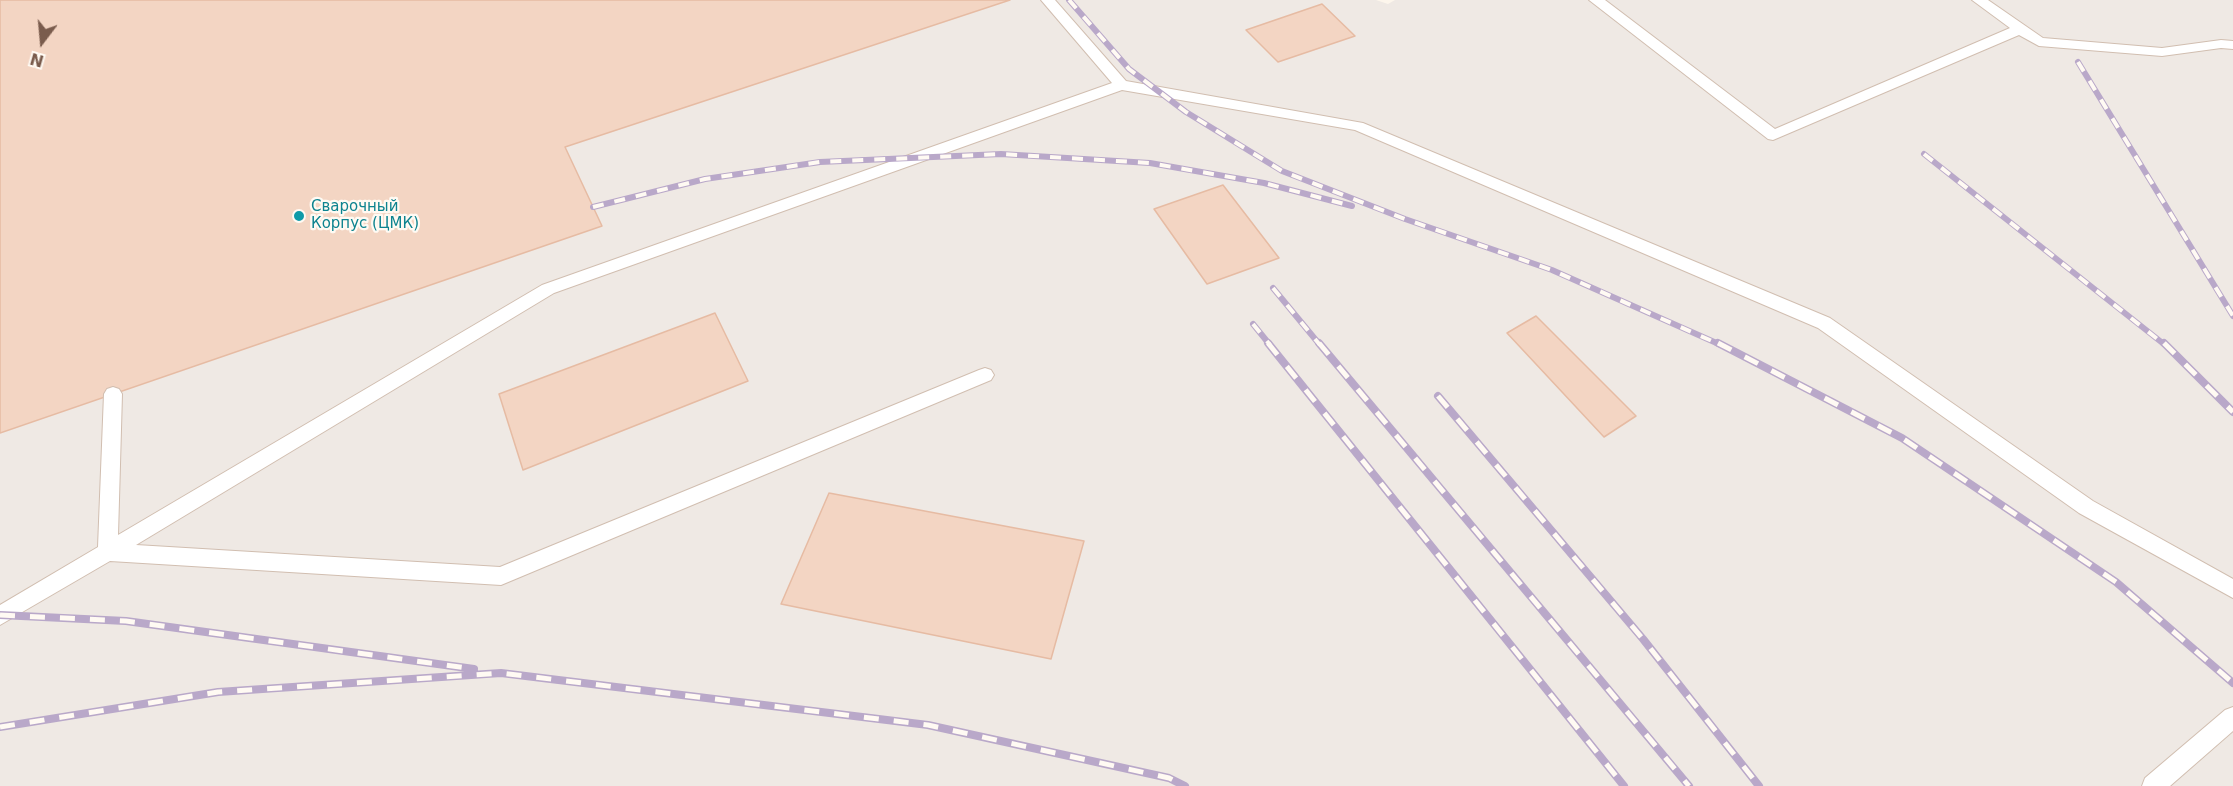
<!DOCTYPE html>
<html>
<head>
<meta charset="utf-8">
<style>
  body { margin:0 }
  #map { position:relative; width:2233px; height:786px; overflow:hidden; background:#fdf6ec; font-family:"DejaVu Sans",sans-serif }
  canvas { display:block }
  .north { position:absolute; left:12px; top:12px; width:60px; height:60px; -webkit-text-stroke:4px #fffaf3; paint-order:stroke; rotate:196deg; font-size:16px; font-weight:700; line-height:24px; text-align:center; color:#7a5c4d }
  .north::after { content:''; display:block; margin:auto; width:21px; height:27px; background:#7a5c4d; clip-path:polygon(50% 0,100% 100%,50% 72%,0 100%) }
</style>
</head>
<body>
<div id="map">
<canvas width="2233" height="786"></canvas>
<div class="north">N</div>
</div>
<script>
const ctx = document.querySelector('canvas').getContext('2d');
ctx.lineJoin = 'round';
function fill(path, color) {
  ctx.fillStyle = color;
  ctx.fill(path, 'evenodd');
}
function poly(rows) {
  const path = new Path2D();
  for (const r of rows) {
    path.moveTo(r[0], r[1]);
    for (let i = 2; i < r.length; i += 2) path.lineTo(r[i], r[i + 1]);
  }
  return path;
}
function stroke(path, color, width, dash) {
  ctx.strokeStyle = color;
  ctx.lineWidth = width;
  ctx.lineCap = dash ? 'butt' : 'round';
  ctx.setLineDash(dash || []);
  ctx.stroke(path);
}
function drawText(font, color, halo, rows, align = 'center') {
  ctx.font = font + ' "DejaVu Sans",sans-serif';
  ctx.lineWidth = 4.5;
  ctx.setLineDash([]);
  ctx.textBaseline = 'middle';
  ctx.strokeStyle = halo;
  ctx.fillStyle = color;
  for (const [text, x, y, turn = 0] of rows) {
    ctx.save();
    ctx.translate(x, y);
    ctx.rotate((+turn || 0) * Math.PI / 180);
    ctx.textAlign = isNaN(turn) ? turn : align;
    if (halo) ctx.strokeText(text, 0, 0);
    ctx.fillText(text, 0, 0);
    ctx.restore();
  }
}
fill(poly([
  [0,0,1376,0,1388,4,1395,0,2233,0,2233,786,0,786]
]), '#efe9e4');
const building = poly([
  [0,0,1010,0,565,147,602,226,0,433,0,0],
  [1322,4,1355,36,1278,62,1246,30,1322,4],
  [1223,185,1279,258,1207,284,1154,209,1223,185],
  [715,313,748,381,523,470,499,394,715,313],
  [1536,316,1636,416,1604,437,1507,333,1536,316],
  [829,493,1084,541,1051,659,781,604,829,493]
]);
fill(building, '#f3d5c3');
stroke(building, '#e6bba3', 1.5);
const service = poly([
  [1041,0,1055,0,1126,81,1363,123,1830,318,2093,501,2233,579,2233,598,2079,513,1818,328,1355,130,1122,90,554,293,136,545,500,567,979,370,985,368,991,370,994,375,991,380,501,585,110,561,0,625,0,605,98,547,104,394,107,389,113,387,119,389,122,394,118,535,542,285,1112,83,1041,0],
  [1589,0,1605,0,1775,129,2010,28,1972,0,1988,0,2043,38,2162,48,2221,40,2233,41,2233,49,2221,48,2162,56,2039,46,2019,35,1773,140,1768,139,1589,0],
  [2233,707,2233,731,2170,786,2142,786,2145,778,2225,710,2233,707]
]);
stroke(service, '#d1beb0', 2);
fill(service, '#fff');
const railFar1 = poly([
  [1069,0,1129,69,1186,112,1282,171,1405,219,1552,270,1721,345],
  [2078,62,2233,316],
  [1924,154,2165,345],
  [593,207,705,179,820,162,1001,154,1150,163,1264,183,1352,206],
  [1273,288,1320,345],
  [1253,324,1270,345]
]);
const rail = poly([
  [1268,343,1624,786],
  [1319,343,1689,786],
  [1718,343,1902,438,2116,582,2233,683],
  [2164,343,2233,412],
  [1438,396,1643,639,1759,786],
  [0,615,126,621,474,669],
  [0,727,218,692,501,673,928,725,1169,778,1185,786]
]);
stroke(railFar1, '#b9a8c9', 6);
stroke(rail, '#b9a8c9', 8);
stroke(railFar1, '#fffaf3', 4, [11]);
stroke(rail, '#fffaf3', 5, [15]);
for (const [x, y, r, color] of [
  [299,216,6,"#0f9aa8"]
]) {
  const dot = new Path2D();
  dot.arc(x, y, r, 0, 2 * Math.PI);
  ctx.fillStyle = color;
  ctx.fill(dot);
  stroke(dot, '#fffaf3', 2);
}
drawText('15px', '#0d838f', '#fffaf3', [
  ["Сварочный",311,207],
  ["Корпус (ЦМК)",311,224]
], 'left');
</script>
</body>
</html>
